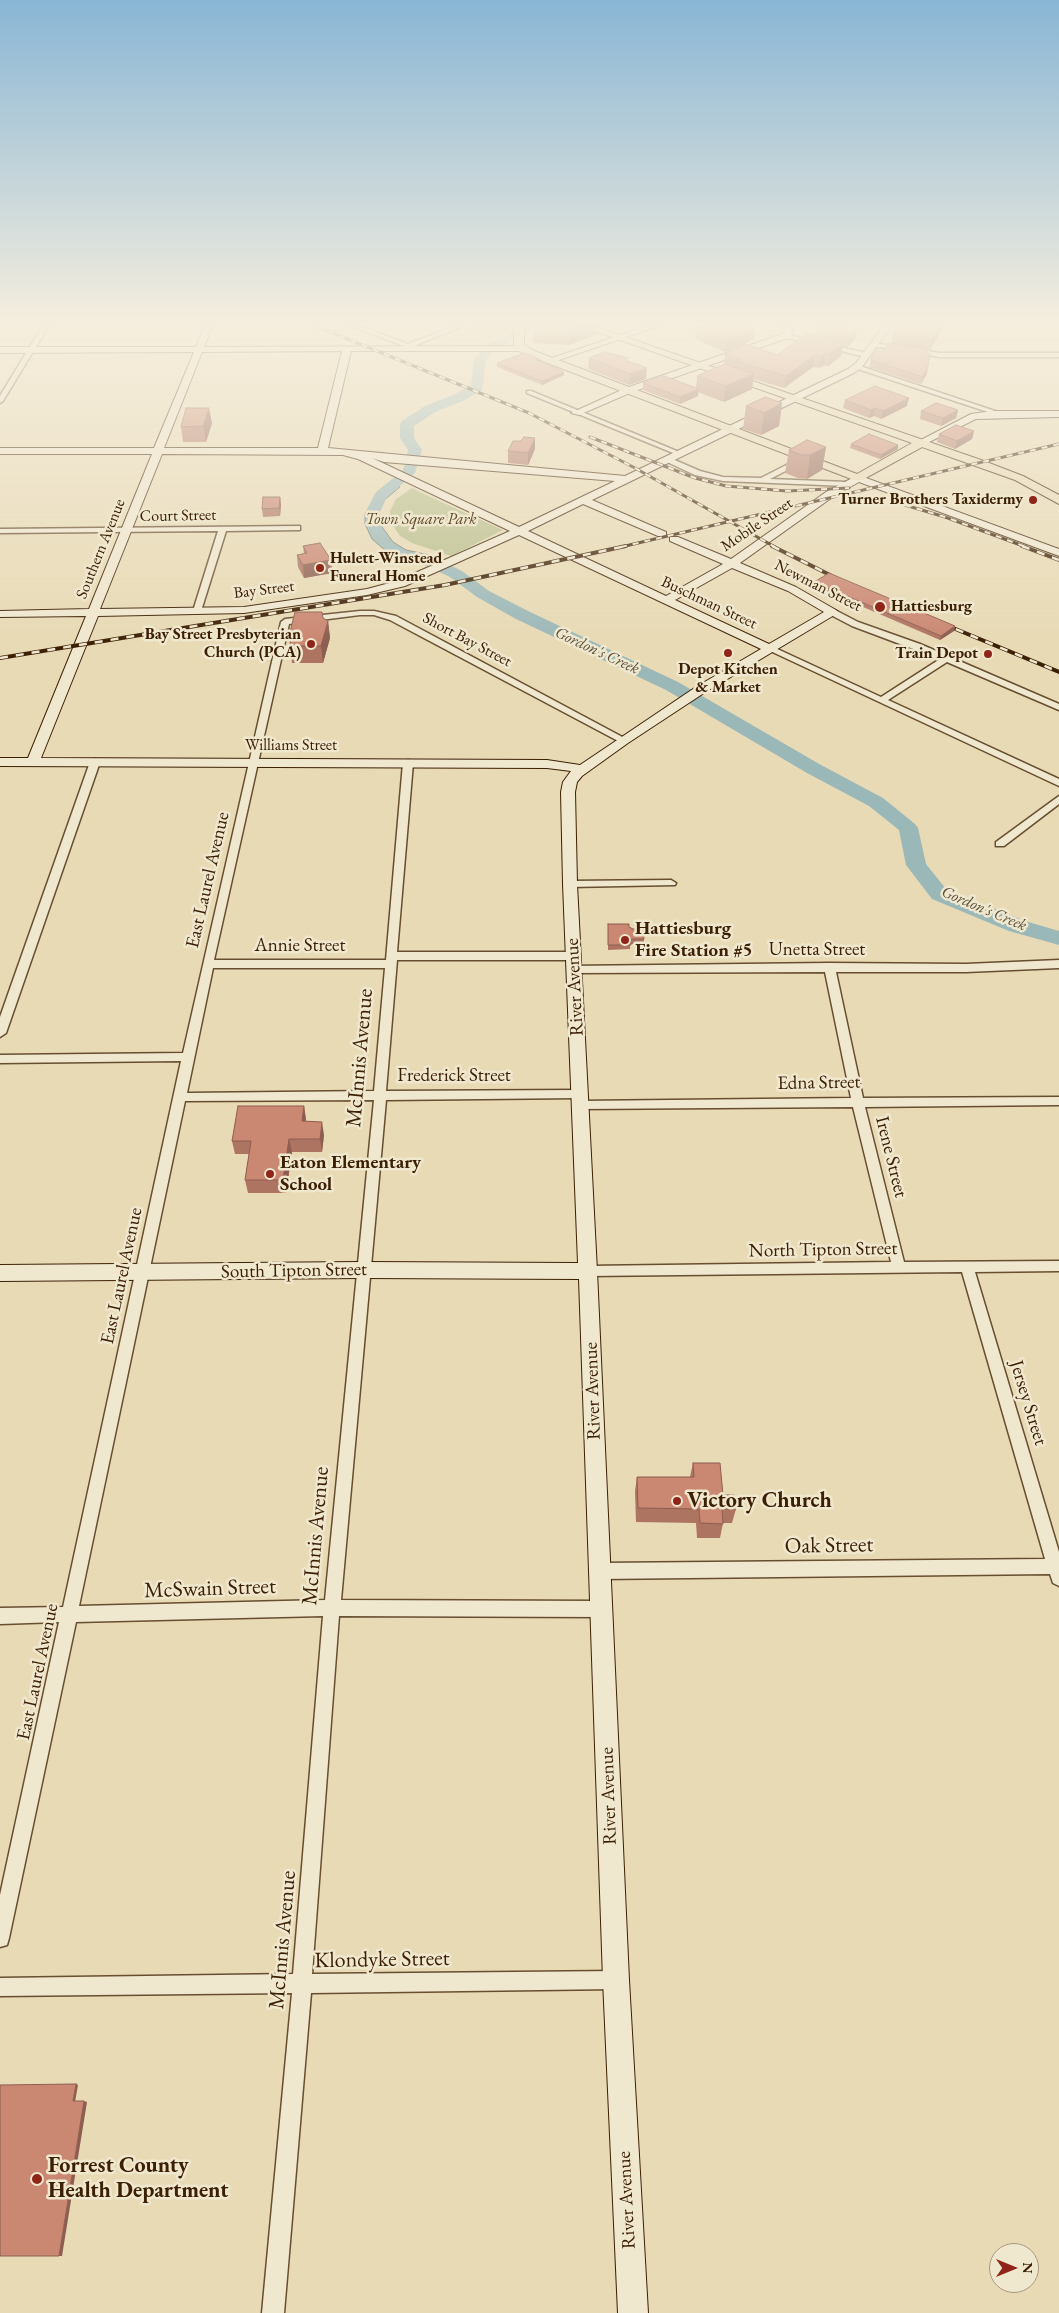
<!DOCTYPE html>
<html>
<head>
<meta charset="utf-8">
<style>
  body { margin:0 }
  #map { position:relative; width:1059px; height:2313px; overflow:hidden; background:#e8dab5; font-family:"EB Garamond",serif }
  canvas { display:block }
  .north { position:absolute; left:989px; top:2243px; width:50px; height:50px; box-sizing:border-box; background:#f0e7cf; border:1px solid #a8977e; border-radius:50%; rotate:90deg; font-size:14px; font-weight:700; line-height:20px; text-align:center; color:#3c2004 }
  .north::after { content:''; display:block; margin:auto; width:18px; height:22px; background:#8f2418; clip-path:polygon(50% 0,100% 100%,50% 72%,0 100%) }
</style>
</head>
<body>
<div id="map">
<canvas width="1059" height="2313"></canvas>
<div class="north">N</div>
</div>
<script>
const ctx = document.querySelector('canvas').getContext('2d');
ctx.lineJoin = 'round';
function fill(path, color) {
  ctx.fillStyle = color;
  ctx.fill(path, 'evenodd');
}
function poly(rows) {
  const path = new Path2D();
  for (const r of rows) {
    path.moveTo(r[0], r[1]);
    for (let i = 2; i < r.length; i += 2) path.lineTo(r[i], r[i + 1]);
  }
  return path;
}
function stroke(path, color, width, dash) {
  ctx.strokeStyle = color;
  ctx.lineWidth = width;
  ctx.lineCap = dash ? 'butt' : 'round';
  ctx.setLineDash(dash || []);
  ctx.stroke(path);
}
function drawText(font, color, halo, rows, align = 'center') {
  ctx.font = font + ' "EB Garamond",serif';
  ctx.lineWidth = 5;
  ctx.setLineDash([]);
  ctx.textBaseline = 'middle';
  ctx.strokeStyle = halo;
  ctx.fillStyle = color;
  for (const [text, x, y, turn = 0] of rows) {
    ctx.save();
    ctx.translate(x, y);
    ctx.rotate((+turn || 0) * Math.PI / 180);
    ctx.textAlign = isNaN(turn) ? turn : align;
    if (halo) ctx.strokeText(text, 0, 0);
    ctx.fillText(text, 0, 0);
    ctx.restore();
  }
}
fill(poly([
  [466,322,511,322,510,330,489,339,463,330,474,326],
  [412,488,424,494,503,530,451,556,412,543,400,536,390,521,390,511,396,499]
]), '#b9be8b');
const water = poly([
  [390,483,400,487,382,502,379,511,382,527,393,542,406,550,434,556,440,561,430,566,405,559,386,551,372,539,365,524,365,514,377,495,390,483]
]);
fill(water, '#9bb8b8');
stroke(water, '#757b70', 1);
fill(poly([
  [533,322,547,322,493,351,486,360,482,390,465,400,435,412,414,426,414,438,422,450,415,473,387,497,379,514,369,514,366,511,376,492,402,471,405,465,408,450,400,438,400,424,402,421,425,406,455,394,471,385,474,360,485,345,533,322],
  [414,552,433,557,462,571,489,591,528,611,678,682,821,765,883,798,915,824,918,828,926,864,946,889,1025,921,1059,931,1059,945,1009,931,932,899,906,865,899,830,869,806,807,773,666,690,516,619,477,597,450,577,422,564,408,560,406,557,408,554,414,552]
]), '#9bb8b8');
const street = poly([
  [45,322,51,322,3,401,0,403,0,396,45,322],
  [342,322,349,322,408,344,455,326,460,327,414,346,419,349,416,351,342,322],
  [785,334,866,353,869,355,866,357,783,337,785,334],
  [874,343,940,353,1059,353,1059,357,940,357,872,346,874,343],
  [857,365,1001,413,1002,414,997,415,855,368,857,365],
  [527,391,531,391,684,454,678,455,527,393,527,391],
  [802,457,805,457,805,461,770,479,847,482,851,484,847,486,723,481,695,475,663,460,670,458,700,471,723,477,761,478,802,457],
  [297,526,300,526,300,530,226,531,201,611,197,613,193,611,218,531,0,533,0,529,297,526],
  [829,610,835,610,858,622,920,644,1059,704,1059,710,947,662,888,700,1059,779,1059,786,766,649,773,647,881,697,940,659,852,626,829,614,829,610],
  [360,611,374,611,396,616,628,740,623,743,620,742,390,620,374,615,360,615,289,624,214,960,386,960,403,763,408,760,413,763,397,952,573,952,578,956,573,960,397,960,386,1091,579,1090,585,1094,579,1098,386,1100,341,1600,602,1601,608,1603,610,1609,608,1615,602,1617,339,1616,312,1974,616,1971,623,1973,625,1980,623,1987,616,1989,311,1993,284,2313,262,2313,292,1993,0,1996,0,1978,293,1974,323,1616,76,1622,9,1938,7,1945,0,1947,0,1895,59,1622,0,1624,0,1608,63,1607,181,1061,0,1063,0,1055,183,1053,281,622,285,619,360,611],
  [213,968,385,968,374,1091,187,1093,213,968],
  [374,1100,325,1600,79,1606,185,1101,374,1100],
  [95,759,100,762,6,1033,0,1037,0,1017,90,762,95,759],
  [1059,796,1059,804,1004,846,996,846,996,842,1059,796],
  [671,880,676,883,675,885,570,887,565,884,570,881,671,880],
  [1059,960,1059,968,966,972,836,972,863,1098,1059,1097,1059,1105,865,1107,904,1262,1059,1261,1059,1271,975,1272,1059,1552,1059,1586,1053,1583,1050,1574,600,1579,594,1576,592,1571,594,1566,600,1563,1045,1559,962,1272,588,1276,583,1275,581,1271,583,1267,588,1266,891,1262,853,1107,580,1109,574,1105,580,1101,851,1098,825,972,574,973,568,969,570,966,829,963,966,964,1059,960]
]);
const secondary = poly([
  [206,322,214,322,204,347,524,346,525,348,521,351,351,351,328,448,625,476,848,369,856,363,886,322,894,322,862,367,854,373,592,500,666,532,666,536,658,536,583,504,528,531,666,596,723,564,670,541,670,537,678,537,731,559,826,492,858,475,1059,549,1059,556,859,482,834,496,740,563,796,587,836,610,838,612,836,614,704,693,628,743,582,776,577,782,575,792,577,884,597,1271,629,1980,648,2313,618,2313,603,1980,579,1279,362,1278,0,1281,0,1265,362,1262,578,1263,563,884,561,792,563,782,571,771,547,768,0,766,0,758,28,758,86,616,0,617,0,611,89,609,152,454,0,454,0,448,154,448,194,352,0,353,0,347,196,347,206,322],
  [342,351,318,448,164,448,202,352,342,351],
  [162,454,343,455,358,459,510,531,397,581,367,589,244,607,100,609,162,454],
  [372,458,384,462,615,481,519,527,372,458],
  [519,535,761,649,696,687,580,765,547,760,41,758,98,616,244,613,367,595,405,586,519,535],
  [732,568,788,591,824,612,769,644,675,600,732,568],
  [659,322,670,322,553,362,546,360,659,322],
  [782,322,790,322,793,333,788,338,632,392,579,415,571,413,626,388,782,334,785,332,782,322],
  [992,411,1059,411,1059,417,976,419,925,444,919,444,917,442,971,414,992,411]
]);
const primary = poly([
  [514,322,524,322,524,344,532,350,857,474,912,443,569,322,582,322,984,461,1023,476,1059,495,1059,504,1015,480,922,447,862,480,854,480,524,354,517,350,514,344,514,322]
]);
stroke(street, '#674e30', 3);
stroke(secondary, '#3c2004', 2);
stroke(primary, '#3c2004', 2);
fill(street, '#f0e7cf');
fill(secondary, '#f0e7cf');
fill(primary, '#e8dab5');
const railFar1 = poly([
  [306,322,529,413,635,468,775,547],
  [590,437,695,478,726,486,787,491,849,488],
  [905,505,945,517,1026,547],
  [621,547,1059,444]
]);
const rail = poly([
  [772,546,840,580],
  [1022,546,1059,560],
  [941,623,1059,672],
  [0,658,445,585,626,546]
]);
stroke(railFar1, '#3c2004', 3);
stroke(rail, '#3c2004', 4);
stroke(railFar1, '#f0e7cf', 2, [6]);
stroke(rail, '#f0e7cf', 2.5, [8]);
fill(poly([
  [552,322,604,322,599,323,598,334,569,345,533,343,533,328],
  [901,322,944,322,942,329,930,350,928,349,927,354,927,374,921,384,869,367,871,360,882,352,891,343,893,333],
  [696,328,755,328,754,339,747,342,746,344,777,355,815,335,816,328,857,329,855,340,847,347,843,346,841,356,828,366,824,365,819,368,813,367,784,388,753,379,752,389,724,402,698,392,698,396,680,404,643,390,643,383,696,388,697,376,724,364,725,354,744,345,725,352,695,339],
  [589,358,628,361,646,379,629,385,588,369],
  [540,362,564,372,564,375,542,385,497,367,497,363],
  [845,400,907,406,881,419,874,416,869,418,843,408],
  [782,403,779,426,761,435,743,429,746,406],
  [958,410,956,418,941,426,920,419,921,411],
  [212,423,206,442,183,442,181,427],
  [974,431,972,439,955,449,937,442,939,434],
  [851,444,898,445,898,449,880,459,850,448],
  [826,447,822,470,807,479,798,478,785,473,789,450],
  [535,449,528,465,508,463,508,451],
  [280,497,281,505,280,516,263,517,262,509],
  [303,546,331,560,332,573,304,578,298,567,297,555,304,554],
  [814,582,955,626,954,631,940,640,814,586],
  [323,618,328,621,330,638,323,663,292,663,289,636],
  [608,924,629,927,644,939,644,944,630,944,630,949,608,950],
  [304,1106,306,1121,324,1135,322,1152,292,1152,286,1193,248,1193,245,1180,249,1154,235,1154,232,1141],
  [693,1463,736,1509,732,1523,723,1523,720,1538,697,1538,696,1523,636,1522,635,1491,637,1477,690,1477]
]), '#ae7462');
fill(poly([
  [594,322,604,322,599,323,598,334,569,345,569,330],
  [943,322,944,322,942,329,930,350,932,339],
  [755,328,754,339,747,342,746,344,725,352,726,341,744,332],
  [857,329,855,340,847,347,849,336],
  [841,341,840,346,843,344,841,356,828,366,830,354,838,343],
  [826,353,824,365,819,368,821,356],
  [815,355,813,367,784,388,786,376],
  [928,366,927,374,921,384,923,377],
  [647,368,646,379,629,385,630,374],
  [564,372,564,375,542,385,542,381],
  [754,374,752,389,724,402,725,386],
  [699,389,698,396,680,404,680,397],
  [909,398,907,406,881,419,883,411],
  [782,403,779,426,761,435,764,413],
  [209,408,212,423,206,442,203,426],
  [875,408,874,416,869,418,871,410],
  [958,410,956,418,941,426,943,418],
  [974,431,972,439,955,449,957,441],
  [535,438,535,449,528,465,528,453],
  [898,445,898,449,880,459,881,455],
  [826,447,822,470,807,479,810,455],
  [280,497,281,505,280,516,279,508],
  [331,560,332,573,304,578,303,565],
  [328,621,330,638,323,663,321,646],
  [955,626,954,631,940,640,941,636],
  [304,1106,306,1119,304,1134,302,1121],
  [322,1122,324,1135,322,1152,320,1139],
  [289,1139,292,1152,286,1193,283,1180],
  [76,2084,78,2085,75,2102,73,2101],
  [84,2101,87,2102,62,2256,59,2256]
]), '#8d5e50');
const building = poly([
  [552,322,594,322,569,330,533,328,552,322],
  [715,322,738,322,755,328,744,332,747,333,726,341,696,328,715,322],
  [825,322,857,329,849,336,816,328,825,322],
  [901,322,943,322,932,339,893,333,901,322],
  [808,333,841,341,838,343,843,344,830,354,826,353,821,356,815,355,786,376,737,361,741,359,725,354,746,344,777,355,808,333],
  [888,343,928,349,925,354,930,354,928,366,923,377,871,360,874,349,882,352,888,343],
  [605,352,628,358,625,360,647,368,630,374,589,358,605,352],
  [525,353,540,359,536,360,564,372,542,381,497,363,525,353],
  [725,364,754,374,725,386,697,376,725,364],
  [664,376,699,389,680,397,643,383,664,376],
  [875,386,909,398,883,411,875,408,871,410,845,400,875,386],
  [765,397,782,403,764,413,746,406,765,397],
  [936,403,958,410,943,418,921,411,936,403],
  [186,408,209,408,203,426,181,427,186,408],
  [956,425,974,431,957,441,939,434,956,425],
  [869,434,898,445,881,455,851,444,869,434],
  [524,437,535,438,528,453,508,451,513,441,521,441,524,437],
  [807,440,826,447,810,455,801,455,789,450,807,440],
  [263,497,280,497,279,508,262,509,263,497],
  [320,543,331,560,303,565,297,555,307,553,303,546,320,543],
  [829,573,955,626,941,636,814,582,829,573],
  [295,612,322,612,323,618,328,621,321,646,290,646,291,638,289,636,295,612],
  [608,924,629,924,629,927,633,929,643,929,644,939,630,939,631,945,608,945,608,924],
  [238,1106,304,1106,302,1121,322,1122,320,1139,289,1139,283,1180,245,1180,251,1141,232,1141,238,1106],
  [693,1463,720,1463,723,1495,734,1495,736,1509,722,1509,723,1524,700,1523,699,1509,638,1508,637,1477,694,1477,693,1463],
  [76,2084,73,2101,84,2101,59,2256,0,2256,0,2085,76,2084]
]);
fill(building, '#ca8772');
stroke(building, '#8d5e50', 1);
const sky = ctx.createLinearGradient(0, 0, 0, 645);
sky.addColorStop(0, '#89b6d5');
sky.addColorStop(0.5, '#f5eede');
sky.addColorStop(1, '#f5eede00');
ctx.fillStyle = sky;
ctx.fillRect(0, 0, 1059, 645);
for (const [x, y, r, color] of [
  [1033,500,5,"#8f2418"],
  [320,568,5,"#8f2418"],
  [880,607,6,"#8f2418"],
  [311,644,5,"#8f2418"],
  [728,653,5,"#8f2418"],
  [988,654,5,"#8f2418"],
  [625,940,5,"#8f2418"],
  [270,1174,5,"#8f2418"],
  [677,1501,5,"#8f2418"],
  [37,2179,6,"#8f2418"]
]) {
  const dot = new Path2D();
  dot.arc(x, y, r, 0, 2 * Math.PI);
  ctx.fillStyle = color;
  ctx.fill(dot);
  stroke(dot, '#f0e7cf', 2);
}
drawText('bold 16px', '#3c2004', '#f0e7cf', [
  ["Turner Brothers Taxidermy",1023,500],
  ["Hulett-Winstead",330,559,"left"],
  ["Funeral Home",330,577,"left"],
  ["Hattiesburg",891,607,"left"],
  ["Bay Street Presbyterian",301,635],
  ["Church (PCA)",301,653],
  ["Train Depot",978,654],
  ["Depot Kitchen",728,670,"center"],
  ["& Market",728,688,"center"]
], 'right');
drawText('16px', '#3c2004', '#f0e7cf', [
  ["Court Street",178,516,-1],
  ["Mobile Street",757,525,-34],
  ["Southern Avenue",101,549,-68],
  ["Newman Street",818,586,27],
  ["Bay Street",264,590,-7],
  ["Buschman Street",709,603,25],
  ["Short Bay Street",467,640,28],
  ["Williams Street",291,746]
]);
drawText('italic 16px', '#5b4826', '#f0e7cf', [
  ["Town Square Park",421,520]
]);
drawText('italic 16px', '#584e3a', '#f0e7cf', [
  ["Gordon's Creek",597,651,25],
  ["Gordon's Creek",984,909,23]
]);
drawText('19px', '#3c2004', '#f0e7cf', [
  ["East Laurel Avenue",208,880,-77],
  ["Annie Street",300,946],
  ["Unetta Street",817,950],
  ["River Avenue",575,987,-93],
  ["Frederick Street",454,1076],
  ["Edna Street",819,1083,-1],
  ["Irene Street",891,1157,76],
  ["North Tipton Street",823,1250,-1],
  ["South Tipton Street",294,1271,-1],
  ["East Laurel Avenue",122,1276,-78],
  ["River Avenue",593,1391,-92],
  ["Jersey Street",1028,1403,73],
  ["East Laurel Avenue",38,1672,-78],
  ["River Avenue",609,1796,-92],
  ["River Avenue",627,2200,-93]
]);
drawText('bold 19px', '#3c2004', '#f0e7cf', [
  ["Hattiesburg",635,929],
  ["Fire Station #5",635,951],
  ["Eaton Elementary",280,1163],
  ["School",280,1185]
], 'left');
drawText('22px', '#3c2004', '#f0e7cf', [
  ["McInnis Avenue",360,1058,-85],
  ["McInnis Avenue",316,1536,-85],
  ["Oak Street",829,1546,-1],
  ["McSwain Street",210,1589,-2],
  ["McInnis Avenue",283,1940,-85],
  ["Klondyke Street",382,1960,-1]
]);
drawText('bold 22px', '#3c2004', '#f0e7cf', [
  ["Victory Church",687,1501],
  ["Forrest County",48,2166],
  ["Health Department",48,2191]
], 'left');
</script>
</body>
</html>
